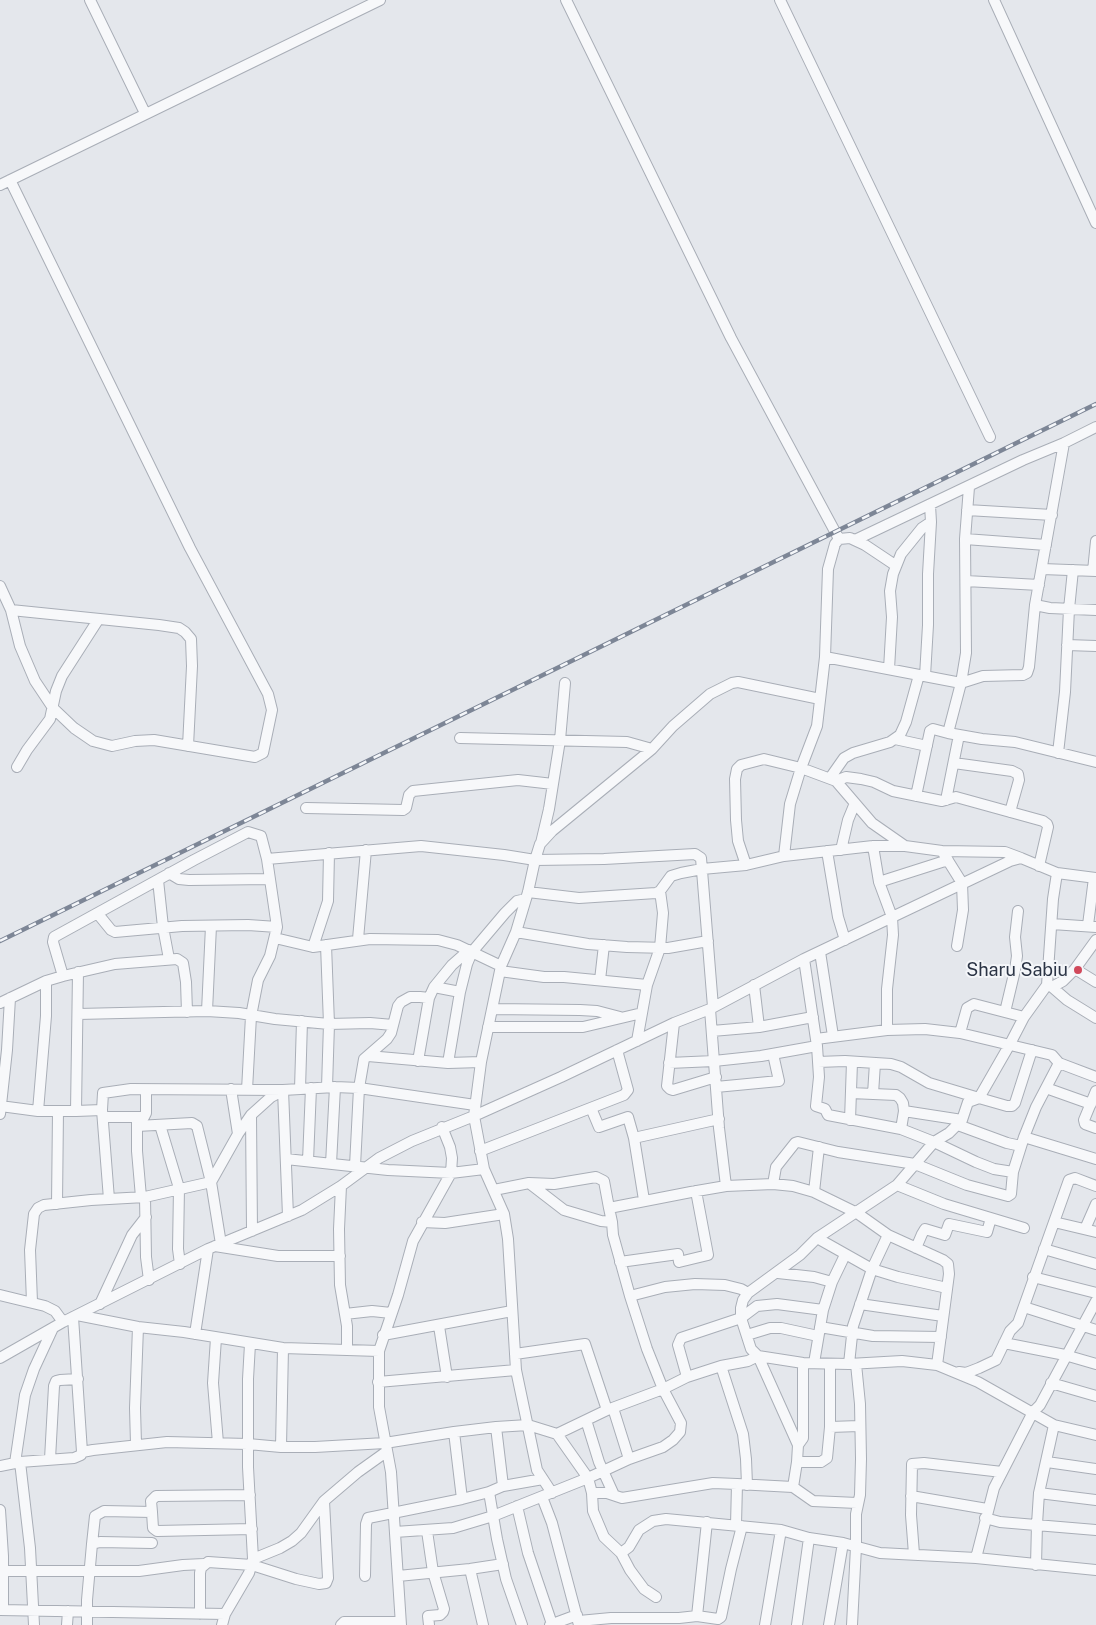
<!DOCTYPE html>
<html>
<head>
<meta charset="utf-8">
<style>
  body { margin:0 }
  canvas { display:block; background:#e4e7ec }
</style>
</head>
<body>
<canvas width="1096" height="1625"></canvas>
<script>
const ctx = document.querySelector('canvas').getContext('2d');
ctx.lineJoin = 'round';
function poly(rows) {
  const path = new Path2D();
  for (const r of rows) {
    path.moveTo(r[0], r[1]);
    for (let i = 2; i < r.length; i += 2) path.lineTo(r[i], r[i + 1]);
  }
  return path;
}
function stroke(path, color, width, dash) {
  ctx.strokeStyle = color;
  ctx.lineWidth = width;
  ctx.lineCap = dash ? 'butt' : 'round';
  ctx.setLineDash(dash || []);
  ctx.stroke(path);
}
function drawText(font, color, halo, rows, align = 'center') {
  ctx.font = font + ' "Public Sans",sans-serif';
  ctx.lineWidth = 4;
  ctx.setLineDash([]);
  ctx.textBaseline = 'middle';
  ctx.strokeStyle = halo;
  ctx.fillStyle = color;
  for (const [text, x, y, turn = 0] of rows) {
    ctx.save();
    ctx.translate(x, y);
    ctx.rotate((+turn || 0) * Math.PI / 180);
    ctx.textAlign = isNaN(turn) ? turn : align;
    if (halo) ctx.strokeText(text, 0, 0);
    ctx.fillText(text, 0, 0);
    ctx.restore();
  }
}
const minor = poly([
  [90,0,145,113],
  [566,0,731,338,839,539],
  [780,0,990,437],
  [994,0,1096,223],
  [0,185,380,0],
  [969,487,965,539,966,653,961,683,948,733,982,739,1015,742,1096,762],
  [967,510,1052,515],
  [965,539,1046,545],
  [855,540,1023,460,1064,443,1096,427],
  [1042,569,1096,571],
  [1093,571,1096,541],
  [966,581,1039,585],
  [0,586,11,610,20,646,35,681,53,708,74,728,93,741,112,746,135,741,154,740,255,757,263,753,272,710,268,694,190,548,10,180],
  [1035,605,1064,443],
  [11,610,159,625,179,628,185,632,191,639,192,666,188,746],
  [1067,645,1096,646],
  [825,657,961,683,983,676,1023,675,1027,673,1029,667,1035,605,1050,608,1096,610],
  [889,669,892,617,890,591,893,574,901,554,922,528,931,522],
  [925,676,928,625,928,574,931,522,930,505],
  [460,738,627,742,652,749],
  [895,739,927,746],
  [1058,753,1065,692,1069,609,1073,570],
  [954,763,1012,771,1018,774,1019,780,1010,812],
  [17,767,27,750,50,719,56,691,62,676,98,620],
  [830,778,844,758,853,753,890,742,900,735,906,722,919,675],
  [836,781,846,777,861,779,874,782,893,791,942,801,956,797,1043,821,1047,824,1048,827,1039,866],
  [916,796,930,731,933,729,948,733],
  [946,800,959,735],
  [306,808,403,810,406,808,409,795,413,791,518,780,553,784],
  [541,843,549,809,560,740,565,683],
  [873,846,879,882,892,917,893,935,887,989,887,1030],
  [841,850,848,820,855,803],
  [827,851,838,917,845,940],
  [942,851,962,883,963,910,957,946],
  [784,856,790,804,801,768,817,726,825,657,828,569,835,544,839,539,850,538,865,545,895,565],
  [267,859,421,846,504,855,535,860,604,859,695,854,701,858,713,1007],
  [746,865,738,841,736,820,735,779,737,769,741,765,764,759,801,768,836,781,872,823,905,846],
  [169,873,179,879,189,880,269,879],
  [1057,873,1053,899,1047,985,1052,987,1063,981,1075,969,1096,940],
  [158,880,163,927,169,959],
  [879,882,948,860],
  [528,892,579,898,656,893,660,891,671,876,681,873,702,869,746,865,784,856,873,846,905,846,942,851,1005,852,1021,858],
  [98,914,111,930,115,932,182,926,248,925,277,927],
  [1052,924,1096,927],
  [1088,925,1094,878],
  [516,932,588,944,627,947,668,948,708,941],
  [275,938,313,947,370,939,438,940,457,945,501,966],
  [358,939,366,850],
  [326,945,329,1024,327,1087],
  [313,947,328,901,329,853],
  [820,952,833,1036],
  [804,959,817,1046,819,1077,816,1106,825,1109,828,1115,901,1129,934,1142,976,1162,994,1169,1013,1172],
  [1075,969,1096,982],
  [500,971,544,977,564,977,647,985],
  [63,976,53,942,54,937,194,860,248,832,261,836,267,859,277,927,270,956,258,980,251,1016,247,1090],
  [600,980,604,945],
  [754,985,759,1027],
  [434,987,460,992],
  [1052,987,1067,1000,1096,1018],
  [0,1003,46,981,63,976,115,964,177,959,183,963,186,982,187,1012],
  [492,1009,580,1010,597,1011,620,1017],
  [710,1009,719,1128,726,1186],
  [207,1011,211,926],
  [1005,1012,1015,970,1017,956,1015,937,1018,911],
  [78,1014,207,1011,239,1013,275,1019,329,1024,370,1023,393,1025],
  [674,1023,667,1086,670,1089,673,1090,716,1077],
  [488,1027,583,1027,642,1013],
  [712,1031,759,1027,813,1017],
  [960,1033,967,1008,974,1004,1024,1017],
  [816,1039,887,1030,925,1029,960,1033,1052,1055,1059,1063,1096,1077],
  [637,1041,647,985,660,948,663,913,660,891],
  [368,1056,448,1063,481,1062],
  [418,1061,429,998],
  [818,1062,845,1061,891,1064,901,1067,929,1083,979,1098,1007,1106,1012,1106,1015,1103,1032,1050],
  [448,1063,460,992,467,964,472,952,505,913,517,901,526,899],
  [669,1063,714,1061,761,1056,817,1046],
  [716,1087,779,1081,773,1054],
  [1046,1088,1091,1104],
  [231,1089,238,1134],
  [300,1089,302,1021],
  [283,1090,288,1216],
  [1096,1091,1084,1120,1085,1124,1096,1128],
  [851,1093,896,1095,900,1098,903,1103,904,1111,901,1129],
  [873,1094,875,1063],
  [0,1106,38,1111,76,1111,78,972],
  [591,1108,599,1127,628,1117,634,1138,719,1119],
  [102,1110,109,1199],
  [38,1111,46,1016,46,981],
  [76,1111,102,1110,103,1093,131,1089,283,1090,335,1087,359,1088,475,1105],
  [904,1111,962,1120],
  [0,1114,7,1050,10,998],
  [251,1115,252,1231],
  [103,1117,144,1117,146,1113,146,1090],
  [137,1118,137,1151,141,1197],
  [850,1120,852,1062],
  [160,1125,179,1188,178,1249,180,1264],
  [958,1125,1007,1143,1021,1146],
  [137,1126,192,1123,197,1126,211,1182,221,1244],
  [1024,1137,1096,1159],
  [634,1138,644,1200],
  [480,1151,624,1095,628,1090,617,1050],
  [286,1159,388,1170,451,1173,484,1169],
  [308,1161,311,1088],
  [331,1164,335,1087],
  [355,1166,359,1088,364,1059,387,1039,391,1033,398,1006,401,1002,410,997,420,997,429,998,434,987,452,965,469,950],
  [773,1184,776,1167,795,1143,798,1142,838,1152,915,1164,967,1185,1008,1196,1011,1194,1013,1172,1024,1137,1036,1107,1059,1063],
  [897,1185,944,1204,1024,1228],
  [341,1186,339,1229,340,1285,347,1326,347,1350],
  [494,1190,529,1183,554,1184,596,1177,604,1181,609,1208],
  [814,1192,819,1147],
  [145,1197,146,1257,149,1280],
  [57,1204,58,1111],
  [422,1222,445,1223,504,1214],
  [612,1222,609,1208,691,1192,726,1186,773,1184,793,1186,814,1192,857,1213,888,1235,943,1260,948,1264,949,1274,937,1365],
  [1054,1222,1096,1232],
  [1085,1229,1096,1204],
  [817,1238,872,1269,898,1277,947,1288],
  [215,1246,278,1256,340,1256],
  [916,1248,922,1234,925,1229,945,1235,949,1224,987,1232,991,1218],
  [1044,1249,1096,1264],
  [620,1262,678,1254,679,1262,708,1255,696,1191],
  [778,1273,814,1277,832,1282],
  [1033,1277,1096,1293],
  [0,1295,45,1306,55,1311,63,1322],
  [630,1296,665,1287,695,1284,725,1285,741,1289,748,1293],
  [32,1302,30,1250,34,1214,38,1208,44,1205,91,1200,145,1197,211,1182,238,1134,251,1115,271,1097,282,1091],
  [100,1304,132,1235,146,1217],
  [860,1304,943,1316],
  [1024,1307,1096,1330],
  [345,1314,372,1311,391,1313],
  [77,1315,138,1327,184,1332,283,1348,379,1351],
  [73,1317,82,1452],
  [439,1326,447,1377],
  [820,1327,873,1336,941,1337],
  [195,1334,208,1249],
  [383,1335,512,1311],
  [747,1335,770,1328,781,1328,818,1336],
  [216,1338,213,1383,218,1443],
  [1004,1343,1065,1355,1096,1364],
  [250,1344,248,1379,248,1467,253,1559],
  [515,1354,585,1344,607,1410],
  [758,1356,803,1363,849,1364,902,1361,937,1365,978,1382,1054,1425,1096,1435],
  [758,1356,798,1445,797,1462,793,1487],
  [0,1358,63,1322,208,1249,302,1210,341,1186,379,1158,412,1141,474,1116,561,1077,674,1023,710,1009,804,959,1010,861,1021,858,1057,873,1096,878],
  [814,1363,823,1310,832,1282,845,1255],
  [849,1364,853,1326,872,1269,888,1235],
  [721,1366,743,1434,746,1459,747,1485],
  [959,1372,966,1373,979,1368,996,1360,1010,1331,1018,1323,1069,1180,1075,1178,1096,1186],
  [687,1377,678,1345,681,1338,741,1318,757,1306,777,1304,823,1310],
  [378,1382,516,1370],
  [1051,1383,1096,1396],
  [613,1408,629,1459],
  [586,1420,599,1462,614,1495],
  [830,1427,859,1426],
  [454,1432,462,1499],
  [557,1434,588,1478,592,1493,593,1511,604,1537,621,1553,630,1570,644,1589,656,1597],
  [136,1444,135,1408,138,1327],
  [798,1445,803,1438,803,1363],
  [281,1447,283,1348],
  [50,1459,54,1386,56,1381,60,1380,78,1379],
  [20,1462,30,1548,34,1625],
  [797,1462,821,1462,827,1458,830,1427,830,1364],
  [1047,1462,1096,1469],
  [15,1463,25,1395,34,1369,53,1328],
  [0,1466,20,1462,74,1458,81,1455,82,1452,93,1450,167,1442,248,1444,281,1447,315,1447,385,1443,454,1432,496,1427,528,1425,557,1434,607,1410,663,1389,687,1377,721,1366,748,1361,758,1356,751,1349,741,1318,741,1308,743,1300,748,1293,800,1255,817,1238,897,1185,934,1142,949,1133,962,1120,968,1102,979,1098,1010,1044,1024,1017,1047,985],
  [503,1486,543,1479],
  [489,1492,497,1539,506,1579,522,1625],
  [552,1493,537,1470,516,1370,508,1239,504,1214,484,1169,474,1116,481,1062,501,966,516,932,528,892,535,860,540,844,552,831,652,749,673,726,710,694,732,683,738,682,820,699],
  [592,1493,607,1493,622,1498,713,1483,737,1484,793,1487,813,1501,857,1503],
  [1039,1493,1096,1500],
  [250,1495,156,1496,151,1501,152,1512,153,1528,157,1531,252,1529],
  [911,1496,987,1509],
  [542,1497,552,1523,579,1625],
  [517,1506,528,1553,552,1624],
  [0,1510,3,1556,3,1610],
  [985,1518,1000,1522,1096,1530],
  [736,1525,737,1484],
  [427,1531,433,1572,444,1609,443,1612,440,1615,428,1616,429,1625],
  [395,1532,453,1528,493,1516,588,1478,629,1459,663,1447,673,1440,680,1432,681,1423,663,1389,647,1349,630,1296,613,1235,612,1222,601,1221,564,1210,529,1183],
  [92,1544,95,1516,104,1511,152,1512],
  [621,1553,629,1547,639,1530,653,1521,666,1519,781,1530,809,1538,843,1543,880,1553,976,1558,1096,1570],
  [914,1554,911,1515,912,1464,924,1463,1002,1472],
  [976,1558,994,1488,1033,1412,1040,1405,1096,1301],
  [1036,1565,1037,1524,1039,1493,1054,1425],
  [470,1569,483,1625],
  [3,1571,139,1571,183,1565,204,1564],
  [365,1576,366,1524,368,1518,462,1499,489,1492,503,1486,496,1427],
  [398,1576,470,1569,503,1564],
  [0,1610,225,1614],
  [200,1614,200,1573,201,1568,208,1562,252,1565,296,1579,319,1584,326,1583,328,1578,324,1501],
  [697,1616,707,1522],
  [579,1621,611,1618,679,1618,697,1616,718,1619,721,1617,731,1569,742,1526],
  [67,1625,68,1611],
  [87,1625,87,1600,92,1544,100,1542,152,1543],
  [222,1625,225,1614,249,1573,253,1559,280,1548,292,1541,301,1533,324,1501,358,1472,386,1452],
  [341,1625,344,1622,400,1622],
  [401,1625,391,1472,379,1407,379,1351,398,1295,413,1241,451,1173,452,1158,450,1147,442,1127],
  [550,1625,577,1615],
  [765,1625,781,1530],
  [797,1625,809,1538],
  [829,1625,843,1543],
  [852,1625,856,1547,856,1514,860,1495,861,1459,860,1404,856,1364]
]);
stroke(minor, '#a9aeb7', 12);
stroke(minor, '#f7f8fa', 10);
const rail = poly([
  [0,941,1096,404]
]);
stroke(rail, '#7d8696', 4.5);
stroke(rail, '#f4f6f9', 2.5, [8]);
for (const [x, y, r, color] of [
  [1078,970,5,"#d1495b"]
]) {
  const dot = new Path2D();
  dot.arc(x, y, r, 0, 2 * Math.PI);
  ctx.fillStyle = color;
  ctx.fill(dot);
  stroke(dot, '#f4f6f9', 2);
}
drawText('18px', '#2b3445', '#f4f6f9', [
  ["Sharu Sabiu",1068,970]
], 'right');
</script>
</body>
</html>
